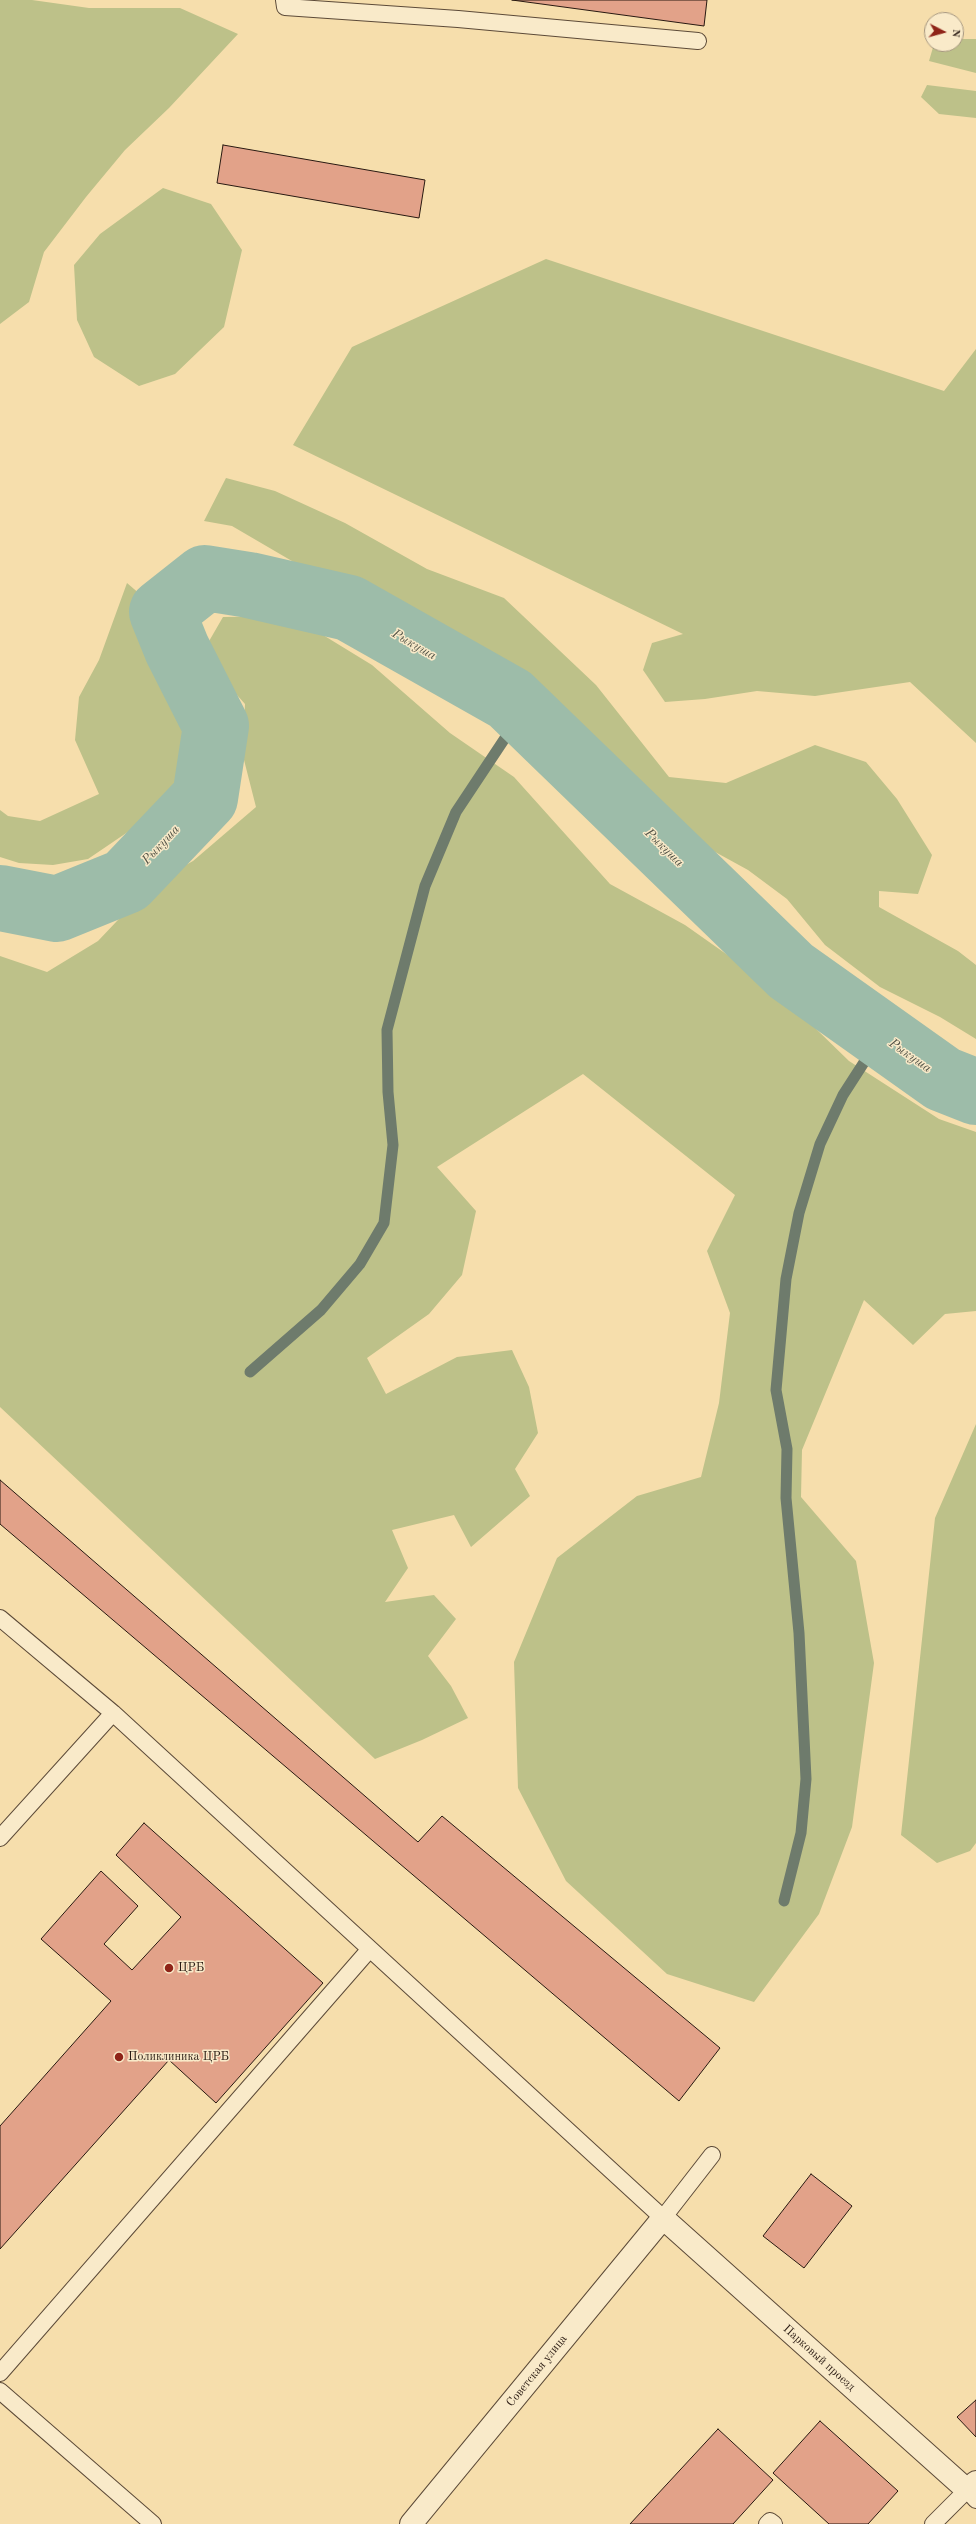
<!DOCTYPE html>
<html>
<head>
<meta charset="utf-8">
<style>
  body { margin:0 }
  #map { position:relative; width:976px; height:2524px; overflow:hidden; background:#f6deac; font-family:"Old Standard TT",serif }
  canvas { display:block }
  .north { position:absolute; left:924px; top:12px; width:40px; height:40px; box-sizing:border-box; background:#f9eac9; border:1px solid #a5967f; border-radius:50%; rotate:96deg; font-size:11px; font-weight:700; line-height:16px; text-align:center; color:#281911 }
  .north::after { content:''; display:block; margin:auto; width:14px; height:18px; background:#8f2418; clip-path:polygon(50% 0,100% 100%,50% 72%,0 100%) }
</style>
</head>
<body>
<div id="map">
<canvas width="976" height="2524"></canvas>
<div class="north">N</div>
</div>
<script>
const ctx = document.querySelector('canvas').getContext('2d');
ctx.lineJoin = 'round';
function fill(path, color) {
  ctx.fillStyle = color;
  ctx.fill(path, 'evenodd');
}
function poly(rows) {
  const path = new Path2D();
  for (const r of rows) {
    path.moveTo(r[0], r[1]);
    for (let i = 2; i < r.length; i += 2) path.lineTo(r[i], r[i + 1]);
  }
  return path;
}
function stroke(path, color, width, dash) {
  ctx.strokeStyle = color;
  ctx.lineWidth = width;
  ctx.lineCap = dash ? 'butt' : 'round';
  ctx.setLineDash(dash || []);
  ctx.stroke(path);
}
function drawText(font, color, halo, rows, align = 'center') {
  ctx.font = font + ' "Old Standard TT",serif';
  ctx.lineWidth = 3;
  ctx.setLineDash([]);
  ctx.textBaseline = 'middle';
  ctx.strokeStyle = halo;
  ctx.fillStyle = color;
  for (const [text, x, y, turn = 0] of rows) {
    ctx.save();
    ctx.translate(x, y);
    ctx.rotate((+turn || 0) * Math.PI / 180);
    ctx.textAlign = isNaN(turn) ? turn : align;
    if (halo) ctx.strokeText(text, 0, 0);
    ctx.fillText(text, 0, 0);
    ctx.restore();
  }
}
fill(poly([
  [0,0,32,0,89,8,180,8,238,34,169,108,125,150,86,197,44,252,29,302,0,324],
  [956,39,976,39,976,73,929,61,934,44,956,44],
  [927,85,976,91,976,118,939,114,921,97],
  [163,188,211,204,242,250,224,327,175,374,139,386,94,357,77,320,74,265,100,234],
  [546,259,944,391,976,349,976,743,910,682,815,696,757,691,705,699,665,702,643,670,652,643,683,634,293,445,352,347],
  [226,478,275,491,345,523,427,569,504,598,596,685,669,777,726,783,815,745,866,762,897,799,932,855,918,894,879,891,879,907,958,951,976,965,976,1039,940,1017,880,987,825,945,787,899,748,870,686,836,644,799,570,720,512,670,375,595,309,571,232,526,204,521],
  [127,583,148,601,158,663,173,713,194,739,190,777,166,806,88,859,53,865,19,863,0,857,0,810,8,816,40,821,99,794,75,740,79,697,99,660],
  [292,616,372,665,450,733,514,777,610,884,685,925,773,987,849,1061,939,1119,976,1132,976,1311,945,1314,913,1345,864,1300,802,1450,801,1497,856,1561,874,1663,852,1827,819,1914,754,2002,667,1974,566,1881,518,1788,514,1662,557,1558,637,1496,701,1477,719,1403,730,1313,707,1251,735,1195,583,1074,437,1167,476,1211,462,1275,429,1314,367,1358,386,1394,457,1357,512,1350,529,1387,538,1433,515,1469,530,1496,471,1547,454,1515,392,1530,408,1568,385,1602,434,1595,456,1619,428,1656,451,1686,468,1718,422,1740,375,1759,0,1407,0,956,47,972,98,941,153,883,193,861,256,807,243,756,245,704,201,655,223,617],
  [976,1424,976,1843,970,1851,937,1863,901,1835,935,1518]
]), '#bdc189');
stroke(poly([
  [250,1372,321,1310,360,1264,384,1223,393,1145,388,1092,387,1030,425,886,456,812,523,711],
  [784,1901,801,1833,806,1779,799,1633,786,1498,787,1449,776,1390,786,1279,799,1213,820,1144,843,1095,881,1036]
]), '#6e7b6c', 11);
stroke(poly([
  [0,898,57,909,126,881,205,798,216,726,177,649,162,612,205,578,249,585,349,608,510,699,791,971,943,1079,976,1092]
]), '#9dbca9', 66);
const building = poly([
  [512,0,707,0,704,26,512,0],
  [223,145,425,180,419,218,217,183,223,145],
  [0,1480,418,1842,442,1816,720,2048,679,2101,0,1524,0,1480],
  [144,1823,323,1983,216,2103,169,2060,0,2249,0,2126,111,2001,41,1939,101,1871,138,1906,104,1944,132,1970,181,1917,116,1855,144,1823],
  [811,2174,852,2206,804,2268,763,2236,811,2174],
  [976,2400,976,2437,957,2417,976,2400],
  [820,2421,898,2491,868,2524,829,2524,773,2473,820,2421],
  [718,2429,773,2480,733,2524,630,2524,718,2429]
]);
fill(building, '#e2a289');
stroke(building, '#281911', 1);
const service = poly([
  [284,0,285,7,458,19,698,41],
  [0,1618,113,1713],
  [0,1838,113,1713,663,2218,712,2155],
  [0,2373,369,1950],
  [0,2391,153,2524],
  [767,2524,770,2521,774,2524],
  [933,2524,967,2490,976,2500]
]);
const minor = poly([
  [411,2524,663,2218,967,2490,976,2482]
]);
stroke(service, '#5c4a38', 18);
stroke(minor, '#5c4a38', 24);
stroke(service, '#f9eac9', 16);
stroke(minor, '#f9eac9', 22);
for (const [x, y, r, color] of [
  [169,1968,5,"#8f2418"],
  [119,2057,5,"#8f2418"]
]) {
  const dot = new Path2D();
  dot.arc(x, y, r, 0, 2 * Math.PI);
  ctx.fillStyle = color;
  ctx.fill(dot);
  stroke(dot, '#f9eac9', 1.5);
}
drawText('12px', '#281911', '#f9eac9', [
  ["ЦРБ",178,1968],
  ["Поликлиника ЦРБ",128,2057]
], 'left');
drawText('12px', '#281911', '#f9eac9', [
  ["Парковый проезд",819,2358,42],
  ["Советская улица",537,2371,-51]
]);
drawText('italic 13px', '#515246', '#f9eac9', [
  ["Рыкуша",414,645,30],
  ["Рыкуша",161,845,-47],
  ["Рыкуша",664,848,44],
  ["Рыкуша",910,1056,35]
]);
</script>
</body>
</html>
